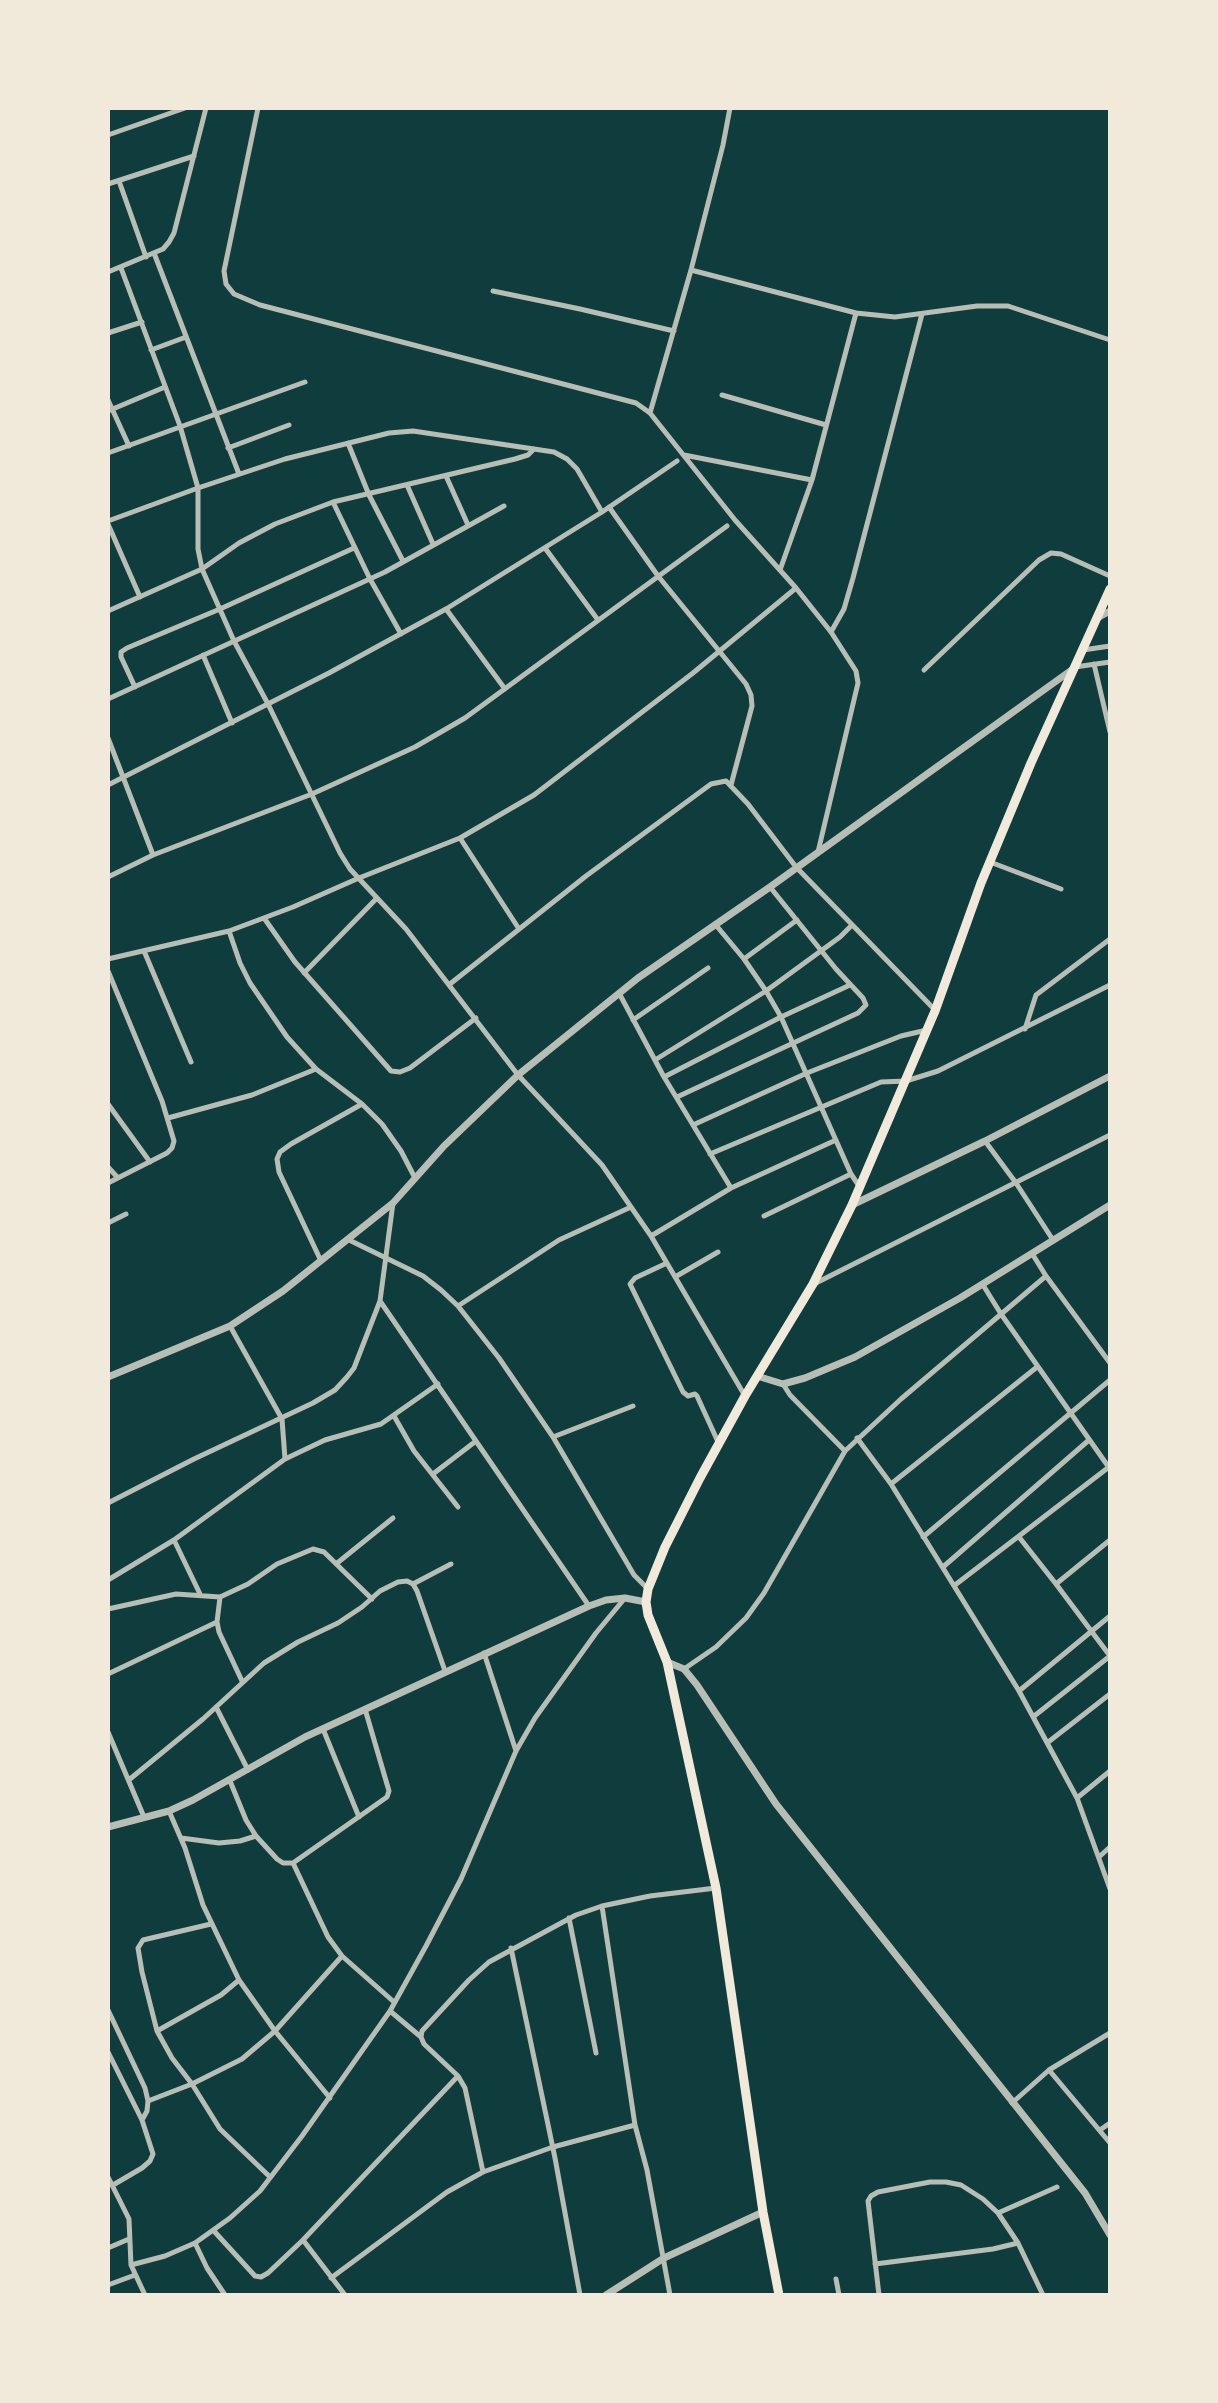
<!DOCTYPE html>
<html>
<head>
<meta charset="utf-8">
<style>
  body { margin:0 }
  #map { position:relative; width:1218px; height:2403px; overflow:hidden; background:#0f3d3e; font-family:Helvetica,sans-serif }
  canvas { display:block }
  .frame { position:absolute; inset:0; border:110px solid #f1e9da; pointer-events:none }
</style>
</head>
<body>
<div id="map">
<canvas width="1218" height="2403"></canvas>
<div class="frame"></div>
</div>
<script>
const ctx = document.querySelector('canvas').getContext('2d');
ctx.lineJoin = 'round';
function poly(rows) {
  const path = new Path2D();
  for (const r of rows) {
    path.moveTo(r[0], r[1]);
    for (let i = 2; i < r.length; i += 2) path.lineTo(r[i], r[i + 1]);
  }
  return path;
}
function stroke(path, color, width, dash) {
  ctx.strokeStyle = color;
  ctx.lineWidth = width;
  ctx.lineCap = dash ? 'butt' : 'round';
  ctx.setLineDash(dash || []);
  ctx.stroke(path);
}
stroke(poly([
  [258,108,224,271,226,284,234,294,260,305,636,403,650,413,735,520,796,588,831,632,856,671,858,683,818,852],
  [108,135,185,108],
  [119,181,146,257],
  [108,184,194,156],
  [154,253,239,474],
  [121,268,180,426,198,488,198,549,202,569,234,641,268,704,340,853,350,869,406,929,518,1075,602,1165,651,1236,745,1396],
  [691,270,856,313,895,317,977,306,1008,306,1110,340],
  [108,272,163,249,169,242,174,233,206,108],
  [493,291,580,309,674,331],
  [108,333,142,322],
  [151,350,186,337],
  [722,395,826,425],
  [108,400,129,446],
  [108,411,165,387],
  [650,413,691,270,723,145,730,108],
  [348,443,369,495,403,561],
  [228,448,289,425],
  [108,453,305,382],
  [684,455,812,480],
  [446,476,468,525],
  [407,485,433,544],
  [333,502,370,579,401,634],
  [609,507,658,576,746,684,751,695,752,706,731,785],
  [108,521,198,488,285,459,389,433,413,431,554,452,567,459,577,469,602,512],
  [108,524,140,597],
  [545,548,598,620],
  [780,570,812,480,856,313],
  [446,609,505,689],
  [108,611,202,569,239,543,275,524,333,502,515,459,528,455,534,449],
  [831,632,844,609,853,578,922,314],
  [1083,650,1110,646],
  [203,655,232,723],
  [1094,664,1110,732],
  [1075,667,1110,662],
  [924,670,1039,560,1051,553,1061,554,1110,576],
  [135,687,121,657,121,652,127,648,220,609,354,548],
  [108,699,385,572,504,506],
  [108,738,153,855],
  [108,785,329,673,446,609,602,512,677,461],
  [460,838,519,929],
  [990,862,1061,889],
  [108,877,153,855,312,794,415,747,465,718,727,526],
  [264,918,295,962,391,1071,400,1072,410,1068,476,1018],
  [715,924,744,959,766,991,781,1017,851,1174,859,1186],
  [229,931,240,963,250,983,287,1037,316,1069,362,1104,382,1124,401,1151,415,1178],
  [144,951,191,1062],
  [108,959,229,931,293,907,359,878,460,838,534,795,693,673,796,588],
  [744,959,797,920],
  [108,971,162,1101,174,1141,172,1148,167,1153,108,1183],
  [304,973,377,898],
  [450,984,586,876,711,784,726,781,748,804,796,867,935,1010],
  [619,993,664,1077,731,1188],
  [633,1020,708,968],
  [1025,1029,1036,995,1110,939],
  [655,1060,766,991,840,937,852,925],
  [664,1077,781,1017,850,985],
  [677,1097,858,1013,866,1005,863,998,836,969,770,887],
  [108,1104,150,1162],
  [168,1118,252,1095,316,1069],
  [693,1125,807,1073,901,1036,927,1030],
  [985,1141,1016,1183,1053,1240],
  [710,1154,881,1082,906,1081,938,1071,1110,985],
  [108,1167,118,1178],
  [764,1216,851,1174],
  [108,1223,126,1214],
  [651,1236,731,1188,836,1140],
  [349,1240,423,1276,441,1290,458,1306,499,1358,553,1437,634,1575,648,1589],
  [321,1261,279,1172,277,1159,280,1152,291,1144,362,1104],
  [667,1263,635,1278,630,1284,683,1392,688,1396,695,1394,697,1396,719,1444],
  [1046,1276,1110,1363],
  [675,1277,718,1252],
  [814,1284,1110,1135],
  [983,1285,1001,1314,1110,1469],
  [380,1301,589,1606],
  [458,1306,559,1240,631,1207],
  [230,1326,282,1419,285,1459],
  [783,1384,790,1395,845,1451],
  [394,1416,414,1451,458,1507],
  [553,1437,633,1406],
  [857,1438,891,1484,1019,1691,1077,1798,1110,1889],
  [433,1474,476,1441],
  [891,1484,1037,1367],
  [108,1503,194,1459,313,1403,335,1390,347,1377,354,1368,380,1301,393,1203],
  [923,1537,1110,1380],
  [1019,1537,1056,1584,1110,1540],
  [174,1540,200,1594],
  [336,1564,393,1518],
  [943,1567,1089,1440],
  [108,1580,174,1540,285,1459,325,1440,381,1424,438,1384],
  [413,1584,451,1564],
  [1056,1584,1110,1656],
  [955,1585,1109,1467],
  [220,1597,217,1622,219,1632,242,1681],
  [108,1609,176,1594,220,1597,248,1584,277,1564,313,1549,324,1552,372,1599],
  [484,1653,516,1751],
  [684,1669,716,1647,746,1618,764,1593,845,1451,901,1399,1046,1276,1033,1255],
  [108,1674,217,1622],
  [1019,1691,1110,1616],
  [216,1707,248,1770],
  [1033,1717,1110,1656],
  [323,1729,359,1817],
  [108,1732,144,1817],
  [1047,1743,1110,1694],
  [130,1779,203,1719,264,1663,298,1642,338,1623,362,1607,380,1591,398,1582,407,1581,413,1584,417,1591,445,1671],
  [230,1781,246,1820,256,1836,277,1859,283,1863,293,1863,387,1797,389,1791,365,1709],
  [1077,1798,1110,1771],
  [169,1811,185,1848,203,1905,239,1980,275,2031,330,2098],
  [181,1838,219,1843,240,1841,256,1836],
  [1099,1857,1110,1847],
  [293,1863,328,1937,342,1956,394,2002],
  [602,1906,635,2125,647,2170,670,2295],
  [569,1918,596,2053],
  [211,1924,143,1940,138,1948,142,1972,157,2031,172,2058,192,2084,220,2129,270,2177],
  [511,1948,555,2158,580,2295],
  [108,2010,145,2088,148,2101,147,2111,142,2120],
  [390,2011,421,2037],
  [157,2031,221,1995,239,1980],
  [108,2052,142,2120,153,2154,150,2161,142,2168,113,2185],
  [1049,2070,1110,2143],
  [148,2101,192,2084,242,2059,275,2031,342,1956],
  [1012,2103,1049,2070,1110,2033],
  [1100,2130,1110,2123],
  [483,2172,465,2088,458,2076,424,2044,421,2037,422,2031,469,1980,489,1962,576,1915,602,1906,650,1896,716,1888],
  [108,2177,129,2219,131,2265,145,2295],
  [998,2213,1057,2187],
  [213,2230,255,2276,261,2277,268,2273,303,2240,458,2076],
  [303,2240,345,2295],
  [195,2243,207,2268,225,2295],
  [108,2248,129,2239],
  [875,2264,993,2249,1018,2243],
  [131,2265,165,2256,195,2243,230,2218,260,2191,302,2136,390,2011,426,1946,461,1879,516,1751,535,1718,596,1633,625,1598],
  [331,2278,447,2192,483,2172,553,2147,635,2125],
  [836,2279,839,2295],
  [108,2285,135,2275],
  [879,2295,868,2201,871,2196,878,2192,930,2182,946,2182,961,2185,983,2199,998,2213,1018,2243,1043,2295]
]), '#b8beb3', 5);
stroke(poly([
  [1099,617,1110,611],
  [852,1205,985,1141,1110,1076],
  [757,1376,783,1384,805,1378,855,1357,960,1298,1110,1205],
  [108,1377,230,1326,283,1291,393,1203,444,1146,518,1075,638,978,770,887,1073,669],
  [667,1662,684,1669,697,1685,776,1804,1085,2193,1110,2235],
  [108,1827,169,1811,193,1800,305,1737,589,1606,606,1600,625,1598,646,1602],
  [606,2295,664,2258,763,2212]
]), '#b8beb3', 7);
stroke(poly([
  [779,2295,763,2212,716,1888,667,1662,648,1615,646,1602,648,1589,665,1547,700,1478,745,1396,813,1284,852,1205,935,1011,981,883,1031,763,1110,589]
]), '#f1e9da', 9);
</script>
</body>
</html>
